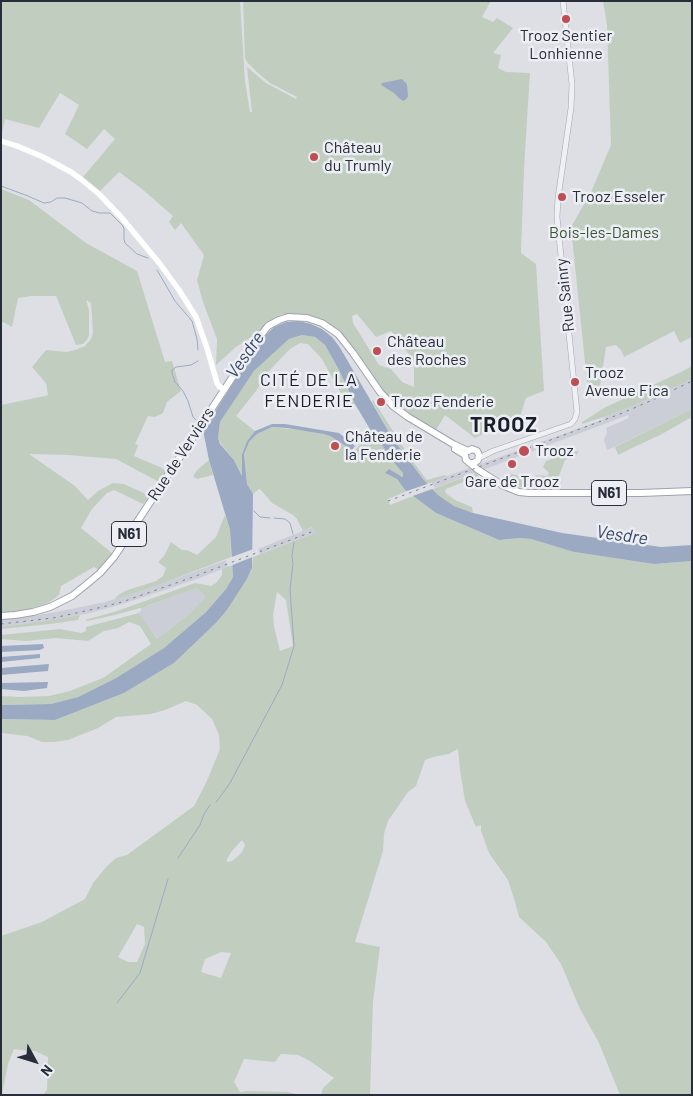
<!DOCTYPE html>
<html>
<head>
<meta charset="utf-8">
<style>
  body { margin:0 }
  #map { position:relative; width:693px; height:1096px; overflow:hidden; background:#dddfe5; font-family:Barlow,sans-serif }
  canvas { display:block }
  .frame { position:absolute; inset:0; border:2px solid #282d3a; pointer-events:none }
  .north { position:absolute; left:10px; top:1036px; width:50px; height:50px; -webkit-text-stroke:4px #eceef3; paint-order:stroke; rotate:129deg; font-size:14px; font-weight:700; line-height:20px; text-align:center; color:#282d3a }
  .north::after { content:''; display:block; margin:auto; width:18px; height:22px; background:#282d3a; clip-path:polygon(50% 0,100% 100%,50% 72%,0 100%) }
</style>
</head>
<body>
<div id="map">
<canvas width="693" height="1096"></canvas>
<div class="frame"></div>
<div class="north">N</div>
</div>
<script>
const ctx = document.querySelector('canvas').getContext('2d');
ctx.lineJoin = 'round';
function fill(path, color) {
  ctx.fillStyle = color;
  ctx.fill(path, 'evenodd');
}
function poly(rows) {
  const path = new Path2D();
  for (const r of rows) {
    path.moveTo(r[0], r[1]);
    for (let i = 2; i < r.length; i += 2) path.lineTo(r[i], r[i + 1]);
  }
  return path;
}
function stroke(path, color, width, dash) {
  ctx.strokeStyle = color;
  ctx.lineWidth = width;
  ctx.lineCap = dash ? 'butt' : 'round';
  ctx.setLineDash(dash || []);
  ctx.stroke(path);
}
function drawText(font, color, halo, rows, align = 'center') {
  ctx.font = font + ' Barlow,sans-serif';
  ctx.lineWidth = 5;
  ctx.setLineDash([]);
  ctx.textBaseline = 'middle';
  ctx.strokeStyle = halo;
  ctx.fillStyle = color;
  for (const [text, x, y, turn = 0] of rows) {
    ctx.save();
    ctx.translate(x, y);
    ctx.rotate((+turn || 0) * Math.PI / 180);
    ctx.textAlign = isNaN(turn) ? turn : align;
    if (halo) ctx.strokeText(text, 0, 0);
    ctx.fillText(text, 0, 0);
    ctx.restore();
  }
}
fill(poly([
  [692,379,692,409,614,447,607,450,604,440,607,432,606,428,629,418,628,415,435,488,431,482,604,419,604,417,654,397],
  [313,527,315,533,260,554,258,549],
  [226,560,228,567,194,580,126,603,90,613,53,620,1,627,1,619,15,618,51,613,105,602,156,586],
  [197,588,205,597,189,614,157,639,139,613,142,609,149,605]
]), '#cbced6');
fill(poly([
  [1,1,240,1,245,81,250,112,252,112,247,67,266,83,296,99,297,97,270,83,257,72,247,62,245,58,243,1,491,1,482,17,493,22,497,18,513,28,493,53,501,55,498,68,506,72,530,73,524,168,521,253,536,264,544,391,526,398,517,426,496,423,483,434,475,438,445,415,435,432,404,411,382,392,343,335,326,322,302,315,282,314,271,320,257,333,236,347,216,365,217,339,203,302,197,280,204,255,181,223,175,230,169,222,173,216,142,189,119,172,100,191,83,177,115,139,104,129,87,149,65,134,79,105,60,93,39,128,5,119,1,137],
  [357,314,376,337,391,331,414,361,414,387,402,382,391,369,379,365,353,323,352,316],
  [603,1,692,1,692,337,680,343,674,331,624,357,621,350,616,345,606,347,599,393,587,382,571,227,591,192,611,145,607,25],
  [1,189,29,200,86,243,137,271,165,362,172,361,181,391,167,402,163,413,155,417,148,416,135,444,138,445,134,456,160,467,166,471,159,482,116,459,68,455,29,454,75,486,88,500,98,491,113,483,124,484,150,496,143,504,114,490,107,493,92,509,81,528,112,553,99,570,94,567,61,586,59,595,48,603,30,609,1,613,1,405,45,396,48,395,46,383,32,367,46,350,67,352,75,350,85,346,91,339,93,333,91,303,86,300,89,310,89,335,87,340,83,344,76,345,56,296,31,296,18,298,12,327,1,321],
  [302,335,315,337,325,345,339,370,355,404,349,408,322,359,308,344,300,343,290,349,268,372,256,391,236,416,255,431,247,441,242,453,243,477,234,460,221,444,218,438,220,422,254,371,289,339],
  [692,366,692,379,686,382,637,404,604,417,582,424,582,422,606,407,683,371],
  [373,400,411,459,427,480,445,475,447,476,427,484,393,439,372,401],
  [692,409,692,417,660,435,632,448,618,455,615,447],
  [272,427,309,431,330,436,354,452,361,443,374,436,385,449,403,473,404,476,402,478,385,473,397,479,407,491,388,499,390,505,413,496,436,513,499,540,520,538,531,539,574,552,654,564,692,561,692,1095,620,1095,599,1043,580,1009,561,964,546,942,519,917,515,902,508,880,489,853,481,831,481,825,476,827,465,801,460,770,458,749,449,754,433,757,425,760,416,786,408,792,388,821,384,834,383,851,355,942,380,947,373,1002,370,1095,321,1095,323,1088,334,1078,310,1061,298,1055,281,1054,275,1062,244,1059,234,1082,240,1092,248,1091,288,1092,299,1095,43,1095,47,1090,48,1057,35,1051,28,1051,14,1049,8,1064,2,1095,1,1095,1,936,42,922,85,899,93,883,107,866,116,858,127,855,194,806,206,783,220,749,219,735,212,719,197,705,186,701,165,710,151,714,116,717,98,728,68,740,54,742,42,742,27,736,1,733,1,719,55,720,124,693,174,663,216,623,227,610,247,579,252,569,253,557,315,533,312,527,303,531,297,519,293,515,272,503,261,490,259,489,253,494,247,484,244,454,246,447,249,442,257,434],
  [277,592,286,600,293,646,280,651,274,627,273,615],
  [242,840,245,845,242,852,237,857,232,861,227,862,227,859,232,851],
  [137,924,144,927,145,944,137,962,128,962,118,957],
  [221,952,231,953,221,978,201,972,205,959],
  [579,451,575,457,565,460,559,476,552,486,519,487,503,479,512,474,523,477,535,477,536,475,547,476,549,473,543,467,546,461,571,452],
  [209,460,213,475,197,479,193,476,198,469],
  [476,473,479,476,446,489,445,492,448,495,457,501,472,507,473,513,454,506,438,495,433,489],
  [225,515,230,530,231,557,156,586,115,599,117,596,125,591,156,581,163,576,166,568,158,562,164,556,171,542,182,550,187,550,197,555,216,537],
  [232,565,233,577,226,589,206,612,164,648,116,678,78,697,51,704,1,705,1,696,19,697,49,696,70,691,103,678,151,644,140,626,129,622,118,628,104,631,88,641,56,638,26,641,1,639,1,635,60,629,81,633,86,631,86,627,139,613,157,639,189,614,205,597,197,588,149,605,142,609,140,608,115,615,87,621,85,620,117,611,195,583,211,586,216,583,222,575,222,569],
  [80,615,78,620,50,624,1,629,1,627,53,620]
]), '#c1cebf');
fill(poly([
  [402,79,407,84,408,97,404,101,400,99,394,93,381,85,382,83],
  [298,321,311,324,322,329,332,337,339,346,393,439,423,479,438,495,454,506,473,513,562,533,661,547,692,545,692,561,654,564,574,552,531,539,520,538,499,540,436,513,405,490,397,479,385,473,389,469,402,477,403,476,403,473,385,452,385,449,374,436,355,404,339,370,325,345,315,337,302,335,289,339,254,371,220,422,218,438,220,444,234,460,242,476,242,454,247,441,255,431,272,424,285,424,339,433,355,446,352,450,330,436,323,434,287,428,272,427,257,434,249,442,244,454,247,484,253,494,252,568,247,579,227,610,216,623,174,663,124,693,55,720,1,719,1,705,51,704,78,697,116,678,164,648,206,612,226,589,233,577,230,530,209,460,203,430,261,340,274,327,286,322],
  [43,644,44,648,40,650,1,652,1,646],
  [40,654,40,658,1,662,1,657],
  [49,664,48,671,1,675,1,668],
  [48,682,47,688,24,691,1,689,1,683]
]), '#9baac2');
fill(poly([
  [430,483,435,488,410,497,404,492],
  [256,548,255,556,230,566,229,558]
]), '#dddfe5');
stroke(poly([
  [1,186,28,196,44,203,51,202,57,198,65,198,82,203,92,211,100,213,110,213,123,226,124,229,124,239,125,243,137,254,148,258],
  [157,270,175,301,192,321,197,339,198,350],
  [197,421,193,417,188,401,183,391,175,382,172,373,172,370,176,367,191,365,198,361],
  [254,511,260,517,270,518],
  [274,518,285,519,290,523,293,534],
  [216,802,218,800,230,783,282,685,294,646,290,589,293,564,292,556,294,542],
  [178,858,200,825,204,814,210,805],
  [117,1003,140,973,168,879]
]), '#9baac2', 1);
const tertiary = poly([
  [479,458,493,451,571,424,575,419,577,412,557,217,558,198,571,108,572,84,563,1]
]);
const primary = poly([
  [455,449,465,455,466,460,477,469,502,485,519,492,529,493,641,493,692,491],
  [1,616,15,615,33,612,50,607,72,596,87,584,100,573,114,557,255,343,268,326,279,320,288,317,307,318,322,323,338,334,353,353,380,392,393,406,408,417,453,444,468,451,472,449,477,451,479,455,478,460,474,463,470,463]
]);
stroke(tertiary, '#a3a6ae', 6);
stroke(primary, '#9da3af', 8);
stroke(tertiary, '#eff0f4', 5);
stroke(poly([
  [1,141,17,146,43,157,71,172,82,180,99,194,121,217,160,264,179,290,196,317,207,348,217,383,219,386,224,390]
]), '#fff', 5.5);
stroke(primary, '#fff', 6);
stroke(poly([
  [388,501,620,414,655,399,692,381],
  [1,624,53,618,90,610,122,602,193,577,314,531]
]), '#787e8d', 1, [2.5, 5]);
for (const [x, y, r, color] of [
  [566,19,5,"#be4d54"],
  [314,157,5,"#be4d54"],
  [562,197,5,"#be4d54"],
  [377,351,5,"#be4d54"],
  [575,382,5,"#be4d54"],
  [381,402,5,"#be4d54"],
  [335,446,5,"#be4d54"],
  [524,451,6,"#be4d54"],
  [512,464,5,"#be4d54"]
]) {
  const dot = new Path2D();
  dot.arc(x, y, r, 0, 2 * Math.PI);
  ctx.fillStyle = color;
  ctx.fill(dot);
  stroke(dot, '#eceef3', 2);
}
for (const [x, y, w] of [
  [609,493,35],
  [129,534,35]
]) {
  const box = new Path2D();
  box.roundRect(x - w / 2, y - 12.5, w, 25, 4);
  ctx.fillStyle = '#eceef3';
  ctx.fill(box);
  stroke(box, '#282d3a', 1);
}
drawText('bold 15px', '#282d3a', null, [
  ["N61",609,493],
  ["N61",129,534]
]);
drawText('16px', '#282d3a', '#eceef3', [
  ["Trooz Sentier",566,36,"center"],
  ["Lonhienne",566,54,"center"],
  ["Château",324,148],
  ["du Trumly",324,166],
  ["Trooz Esseler",572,197],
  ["Château",387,342],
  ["des Roches",387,360],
  ["Trooz",585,373],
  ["Avenue Fica",585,391],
  ["Trooz Fenderie",391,402],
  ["Château de",345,437],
  ["la Fenderie",345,455],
  ["Trooz",535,451],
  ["Gare de Trooz",512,482,"center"]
], 'left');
drawText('16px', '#3a5437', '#eceef3', [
  ["Bois-les-Dames",604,233]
]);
drawText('16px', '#282d3a', '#eceef3', [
  ["Rue Sainry",565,295,-96],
  ["Rue de Verviers",181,454,-57]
]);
drawText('italic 18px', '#374969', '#eceef3', [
  ["Vesdre",245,355,-55],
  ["Vesdre",622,535,8]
]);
ctx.letterSpacing = '1px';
drawText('18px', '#1a1e2a', '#eceef3', [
  ["CITÉ DE LA",309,380],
  ["FENDERIE",309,401]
]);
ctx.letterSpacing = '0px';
ctx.letterSpacing = '1px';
drawText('bold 21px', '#1a1e2a', '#eceef3', [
  ["TROOZ",504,425]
]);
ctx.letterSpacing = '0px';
</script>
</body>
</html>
